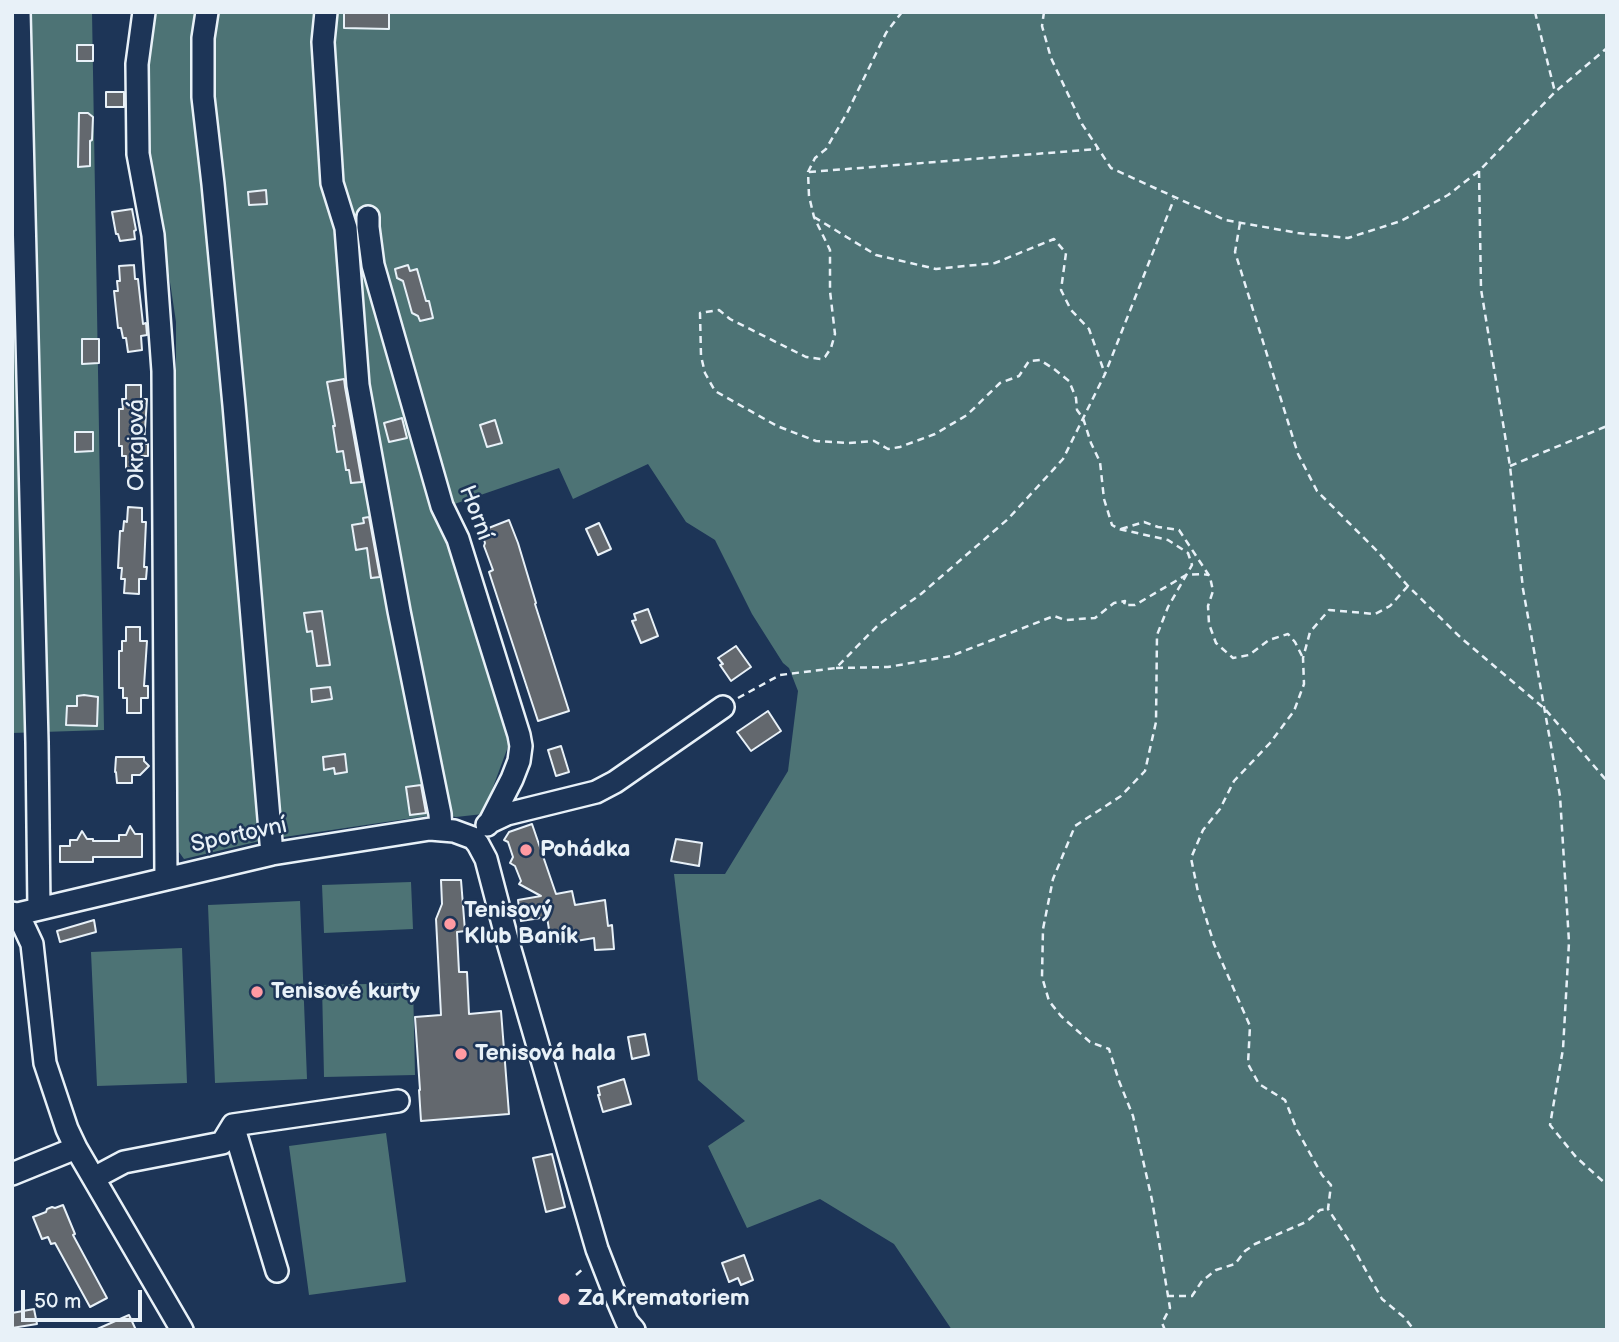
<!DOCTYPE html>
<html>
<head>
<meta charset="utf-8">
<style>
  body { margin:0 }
  #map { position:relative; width:1619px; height:1342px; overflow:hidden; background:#1d3557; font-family:"Balsamiq Sans",sans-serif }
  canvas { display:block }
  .frame { position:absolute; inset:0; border:14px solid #e8f1f8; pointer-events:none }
  .scale { position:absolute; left:21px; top:1290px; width:121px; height:32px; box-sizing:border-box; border:4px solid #e8f1f8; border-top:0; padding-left:9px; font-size:21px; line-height:24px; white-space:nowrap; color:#e8f1f8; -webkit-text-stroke:5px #1d3557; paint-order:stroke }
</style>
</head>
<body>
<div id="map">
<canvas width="1619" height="1342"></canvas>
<div class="frame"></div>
<div class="scale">50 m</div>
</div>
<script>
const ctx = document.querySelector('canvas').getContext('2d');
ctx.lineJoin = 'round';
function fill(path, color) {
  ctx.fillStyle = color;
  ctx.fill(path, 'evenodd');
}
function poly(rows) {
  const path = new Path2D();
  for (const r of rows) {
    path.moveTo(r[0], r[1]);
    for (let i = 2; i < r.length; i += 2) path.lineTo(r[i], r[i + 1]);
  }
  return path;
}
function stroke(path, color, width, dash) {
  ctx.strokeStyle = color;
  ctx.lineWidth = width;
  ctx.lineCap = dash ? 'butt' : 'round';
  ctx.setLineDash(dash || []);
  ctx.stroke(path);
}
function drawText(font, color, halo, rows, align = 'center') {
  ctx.font = font + ' "Balsamiq Sans",sans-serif';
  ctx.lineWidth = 5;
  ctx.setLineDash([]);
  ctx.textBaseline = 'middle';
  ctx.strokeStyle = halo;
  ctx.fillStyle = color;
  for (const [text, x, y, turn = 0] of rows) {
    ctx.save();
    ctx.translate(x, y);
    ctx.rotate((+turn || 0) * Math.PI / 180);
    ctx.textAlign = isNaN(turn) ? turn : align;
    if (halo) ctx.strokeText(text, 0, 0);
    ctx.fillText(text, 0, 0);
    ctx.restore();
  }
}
fill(poly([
  [12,12,92,12,104,730,12,733],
  [153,12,1607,12,1607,1330,952,1330,894,1244,820,1199,747,1228,708,1146,745,1121,698,1080,674,874,725,874,788,771,798,691,789,668,783,663,752,614,715,540,686,522,648,464,573,499,559,468,437,510,509,744,483,814,456,817,440,814,264,840,184,859,179,852,176,658,176,322,145,116,148,46],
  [411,882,413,929,324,933,322,885],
  [300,901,307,1079,215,1083,208,905],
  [182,948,187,1083,97,1086,91,952],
  [413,983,415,1075,324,1077,322,985],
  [386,1133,406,1282,309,1295,289,1146]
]), '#4d7375');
const building = poly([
  [344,12,389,12,389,29,344,28,344,12],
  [77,45,93,45,93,61,77,61,77,45],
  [106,92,124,92,124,107,106,107,106,92],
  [79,113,88,113,93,117,92,140,90,141,90,166,78,167,79,113],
  [266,190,267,204,249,205,248,192,266,190],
  [132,209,136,230,134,231,135,239,120,241,118,234,116,234,112,212,132,209],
  [134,265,135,279,138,279,143,324,146,323,147,335,141,336,142,350,128,352,126,338,123,338,121,328,118,328,114,291,118,291,117,281,120,281,119,266,134,265],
  [408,265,410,271,417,269,426,301,429,301,433,318,420,321,418,316,412,313,403,281,397,278,395,269,408,265],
  [82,339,99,339,99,363,82,364,82,339],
  [344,379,345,387,362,482,351,483,349,470,346,470,343,451,337,452,333,426,335,426,327,382,344,379],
  [126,385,141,385,141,399,147,399,144,444,148,444,148,456,141,456,141,471,126,471,126,456,122,456,122,446,119,446,119,409,123,409,122,399,126,399,126,385],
  [402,418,407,438,389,442,384,423,402,418],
  [495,420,502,443,487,447,480,425,495,420],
  [75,432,93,432,93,451,75,452,75,432],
  [128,507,142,508,142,522,146,522,144,567,147,567,146,579,139,579,139,594,124,593,125,579,121,579,122,568,118,568,120,531,123,531,124,521,127,522,128,507],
  [369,517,380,577,371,578,367,548,356,550,352,525,364,523,363,518,369,517],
  [509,520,518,543,536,603,535,604,569,711,538,721,489,572,493,570,484,546,485,543,481,531,509,520],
  [599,523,611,549,598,555,586,529,599,523],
  [648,609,658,636,641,643,632,621,636,620,634,614,648,609],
  [322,611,330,665,317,666,312,631,307,632,304,613,322,611],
  [126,627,140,627,140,641,147,641,144,686,148,686,148,698,141,698,141,713,127,713,127,698,123,698,123,688,119,688,119,651,122,651,122,641,126,641,126,627],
  [736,646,751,667,731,681,720,665,723,664,718,658,736,646],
  [330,687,332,699,312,702,311,689,330,687],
  [84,695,98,697,97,726,66,725,67,706,77,706,77,696,84,695],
  [768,711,781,731,751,751,737,732,768,711],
  [561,746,569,772,556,776,548,750,561,746],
  [345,754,347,772,335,774,334,768,324,770,323,757,345,754],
  [116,757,144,757,144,761,149,766,140,775,132,775,132,783,117,783,116,772,115,772,116,757],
  [421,785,426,813,410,815,406,787,421,785],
  [532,824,556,894,572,891,575,905,605,900,608,926,612,925,614,949,595,950,594,938,558,944,558,941,551,942,547,917,521,921,518,900,541,896,519,884,521,881,515,866,510,863,513,857,508,842,504,840,509,832,532,824],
  [130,826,135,834,142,834,142,857,93,857,93,862,60,862,60,846,70,846,70,840,77,840,82,831,87,839,93,839,93,841,119,841,119,835,126,835,130,826],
  [676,839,702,843,699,866,671,861,676,839],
  [441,880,461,880,465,931,457,932,459,972,467,972,469,1014,501,1011,509,1114,421,1121,419,1090,420,1090,415,1017,441,1015,436,919,442,904,441,880],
  [94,920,96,932,60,942,57,931,94,920],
  [645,1034,649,1055,632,1059,628,1037,645,1034],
  [624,1079,631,1104,603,1112,598,1095,600,1095,598,1087,624,1079],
  [552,1154,565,1207,546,1212,533,1158,552,1154],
  [63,1205,75,1234,73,1235,107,1298,90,1307,55,1243,51,1244,48,1237,42,1239,33,1217,46,1212,47,1209,52,1207,55,1208,63,1205],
  [744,1255,753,1280,741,1285,738,1278,729,1282,722,1263,744,1255],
  [34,1309,37,1324,12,1328,12,1313,34,1309],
  [129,1315,136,1330,95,1330,129,1315]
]);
fill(building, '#63686e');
stroke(building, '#e8f1f8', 2);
const minor = poly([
  [19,12,37,742,39,909],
  [144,12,137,64,138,154,153,235,163,371,166,879],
  [207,12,203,38,203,97,213,184,234,405,272,854],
  [326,12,323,42,332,183,346,228,358,385,399,611,440,814,441,829],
  [368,217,368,227,373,265,442,506,458,539,519,735,521,746,519,761,512,779,490,822],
  [487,825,490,822,507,814,596,792,615,782,723,707],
  [12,913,18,914,272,854,430,829,454,831,473,838,478,844,486,859,507,939,597,1249,611,1285,627,1322,634,1330],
  [18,914,32,944,45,1063,67,1129,76,1148,182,1330],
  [233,1125,277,1271],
  [12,1174,76,1148],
  [94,1178,124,1162,222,1143,233,1125,398,1101]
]);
stroke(minor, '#e8f1f8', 26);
stroke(poly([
  [902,12,886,33,847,113,826,149,815,158,808,172,809,196,814,217,830,250,830,291,835,334,831,348,825,357,821,359,806,357,730,319,719,310,700,313,701,356,705,373,715,391,777,426,816,441,848,443,874,441,888,449,900,447,935,434,967,415,1000,383,1019,376,1029,361,1040,360,1054,369,1069,381,1076,398,1077,410,1083,418,1091,443,1100,462,1104,499,1112,525,1119,529,1168,540,1188,553,1192,565,1168,607,1157,635,1156,722,1145,771,1121,796,1075,826,1053,879,1043,929,1042,977,1049,1001,1061,1016,1090,1042,1109,1049,1119,1081,1133,1116,1152,1200,1170,1308,1162,1323,1165,1330],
  [1044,12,1042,26,1051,58,1082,124,1111,168,1225,220,1298,233,1348,238,1401,221,1448,195,1479,171,1555,92,1607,48],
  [1535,12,1555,92],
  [1479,171,1481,289,1510,466,1523,589,1560,796,1569,942,1563,1049,1550,1125,1576,1157,1607,1185],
  [809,172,1098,149],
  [814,217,876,255,936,269,995,263,1054,239,1066,253,1061,290,1071,310,1089,329,1105,374],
  [1240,223,1235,252,1298,454,1317,491,1377,551,1408,586,1460,637,1545,709,1607,781],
  [1510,466,1607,426],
  [1121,529,1144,522,1158,527,1179,530,1210,577,1213,591,1208,606,1209,624,1216,643,1233,658,1249,655,1269,640,1288,634,1295,642,1303,658],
  [1408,586,1390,606,1375,614,1329,610,1310,632,1303,658,1304,684,1294,711,1270,743,1234,781,1220,809,1203,830,1191,858,1198,892,1214,944,1250,1026,1248,1064,1259,1084,1285,1100,1297,1130,1322,1175,1331,1185,1328,1209,1351,1244,1382,1299,1405,1318,1414,1330],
  [836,668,888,667,951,656,1054,616,1065,620,1095,618,1114,603,1125,601,1124,605,1135,605,1186,575,1201,574,1209,575],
  [738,698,780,675,836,668,878,625,921,594,1008,519,1063,459,1105,374,1174,199],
  [576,1275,584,1268],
  [1167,1296,1192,1296,1202,1281,1216,1270,1235,1264,1245,1251,1255,1244,1306,1222,1320,1210,1327,1209]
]), '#e8f1f8', 2.5, [7, 5]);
stroke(minor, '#1d3557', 21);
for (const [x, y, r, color] of [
  [526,850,7,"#ff9aa2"],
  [450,924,7,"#ff9aa2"],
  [257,992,7,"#ff9aa2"],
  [461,1054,7,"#ff9aa2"],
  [564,1299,7,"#ff9aa2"]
]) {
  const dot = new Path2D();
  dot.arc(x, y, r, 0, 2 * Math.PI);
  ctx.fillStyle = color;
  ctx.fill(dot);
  stroke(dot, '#1d3557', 2.5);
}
drawText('23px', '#e8f1f8', '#1d3557', [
  ["Okrajová",137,445,-90],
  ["Horní",475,513,69],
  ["Sportovní",239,836,-12]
]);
drawText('bold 23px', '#e8f1f8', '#1d3557', [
  ["Pohádka",540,850],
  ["Tenisový",464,911],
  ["Klub Baník",464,937],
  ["Tenisové kurty",271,992],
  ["Tenisová hala",475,1054],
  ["Za Krematoriem",578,1299]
], 'left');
</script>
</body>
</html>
